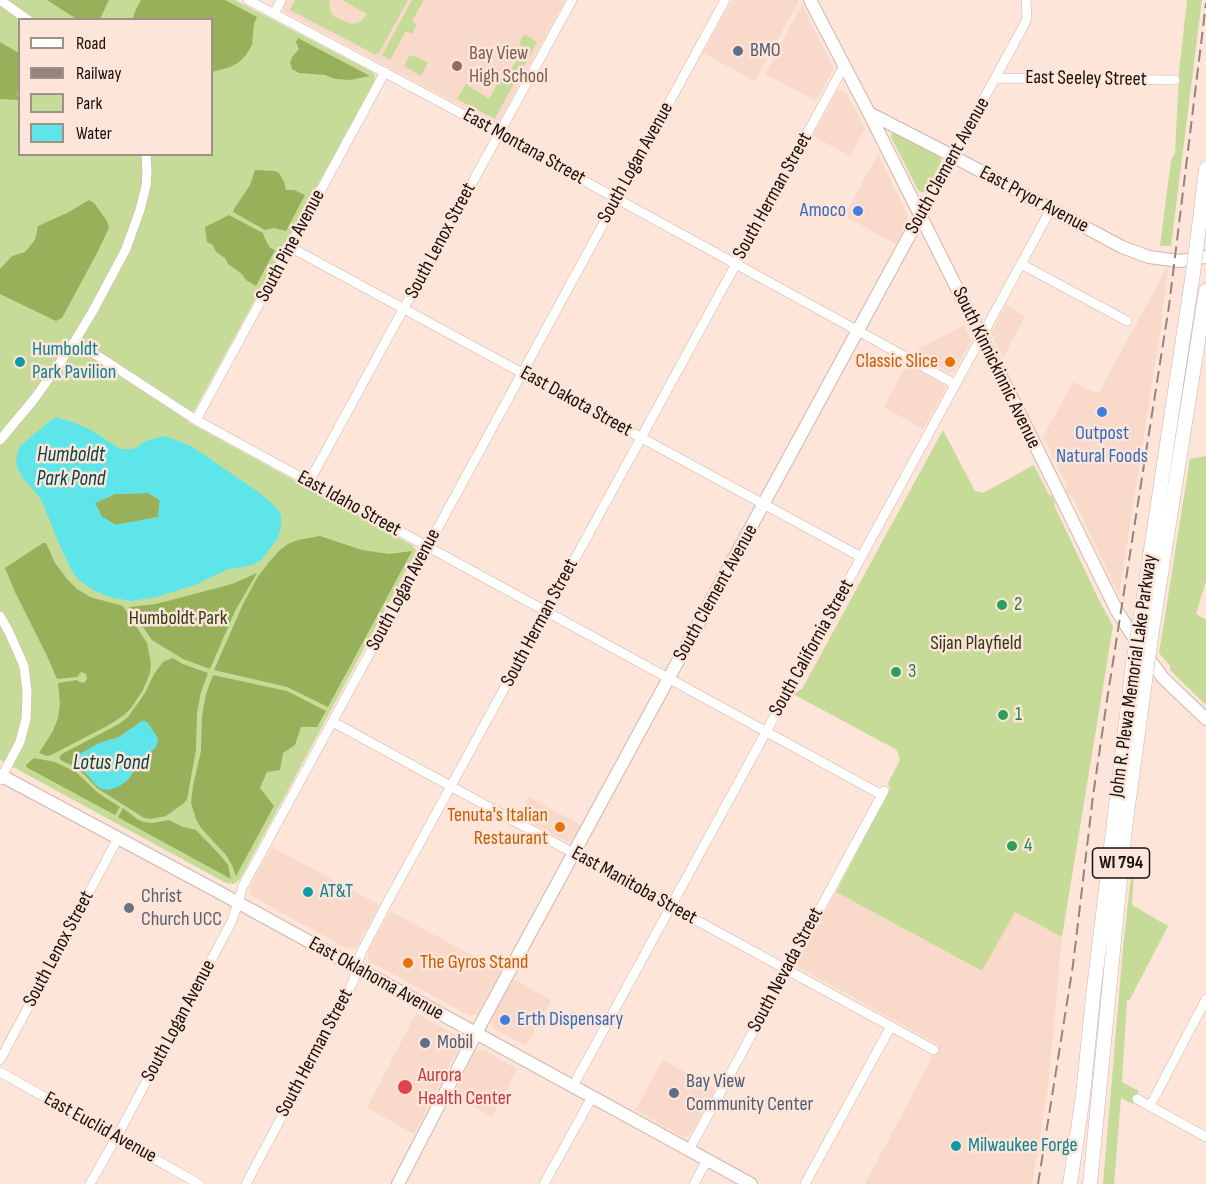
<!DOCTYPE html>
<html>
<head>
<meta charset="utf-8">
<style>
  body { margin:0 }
  #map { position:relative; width:1206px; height:1184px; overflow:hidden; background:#fde5d9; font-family:"Sofia Sans Condensed",sans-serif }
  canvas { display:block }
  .legend { position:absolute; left:18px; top:18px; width:195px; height:138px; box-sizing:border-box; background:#fde5d9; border:2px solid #a19087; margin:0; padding:8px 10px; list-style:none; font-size:18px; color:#18100c }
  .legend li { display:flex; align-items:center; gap:12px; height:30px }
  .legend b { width:30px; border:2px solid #a19087 }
</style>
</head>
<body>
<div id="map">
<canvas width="1206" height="1184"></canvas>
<ul class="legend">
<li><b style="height:8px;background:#fff"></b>Road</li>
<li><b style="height:8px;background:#95847c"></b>Railway</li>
<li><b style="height:16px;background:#c7db98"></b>Park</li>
<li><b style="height:16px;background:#5de5ea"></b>Water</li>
</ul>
</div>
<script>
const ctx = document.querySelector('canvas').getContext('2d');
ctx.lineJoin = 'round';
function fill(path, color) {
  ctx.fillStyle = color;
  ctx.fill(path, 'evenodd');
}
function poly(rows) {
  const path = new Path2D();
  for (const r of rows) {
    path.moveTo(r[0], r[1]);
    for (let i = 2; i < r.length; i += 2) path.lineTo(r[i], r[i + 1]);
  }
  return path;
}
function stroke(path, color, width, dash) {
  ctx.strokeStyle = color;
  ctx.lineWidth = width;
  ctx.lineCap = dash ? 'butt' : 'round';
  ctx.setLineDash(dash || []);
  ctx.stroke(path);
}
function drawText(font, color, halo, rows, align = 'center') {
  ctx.font = font + ' "Sofia Sans Condensed",sans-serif';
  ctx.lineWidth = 5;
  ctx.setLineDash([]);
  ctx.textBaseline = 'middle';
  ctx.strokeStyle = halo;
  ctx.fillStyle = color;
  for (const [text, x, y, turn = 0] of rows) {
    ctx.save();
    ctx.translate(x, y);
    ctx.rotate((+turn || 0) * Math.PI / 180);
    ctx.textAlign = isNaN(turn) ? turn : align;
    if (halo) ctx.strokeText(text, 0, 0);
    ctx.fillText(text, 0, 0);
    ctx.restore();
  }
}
fill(poly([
  [287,0,565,0,500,120,497,123,494,123,286,13,283,8],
  [732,0,799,0,755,81,703,53],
  [802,5,833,66,833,70,816,101,765,74],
  [841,90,846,92,865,129,850,156,813,136,837,92],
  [878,154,908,216,908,222,896,244,844,216],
  [1166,269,1168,269,1160,332,1119,595,1072,496,1068,495,1065,489,1067,486,1043,437,1073,382,1098,394],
  [1006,305,1025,316,1003,358,991,334],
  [964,325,971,340,954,372,949,372,914,353,918,349],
  [907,364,943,384,946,388,923,429,884,407],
  [529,797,581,825,573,839,570,841,565,841,518,816],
  [272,847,378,904,379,906,356,948,348,949,250,895,249,888],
  [836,892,981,971,1015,912,1062,937,1048,1088,1032,1184,865,1184,939,1045,798,967,798,962],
  [390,911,501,971,477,1014,471,1016,468,1015,369,961,368,958,368,951],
  [514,979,551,1000,526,1046,494,1029,491,1024,491,1019],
  [416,1013,457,1036,461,1043,414,1134,367,1108],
  [479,1050,485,1051,517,1069,492,1117,454,1095,474,1054],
  [663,1060,713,1087,715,1090,689,1136,683,1137,635,1110]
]), '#f9d9ca');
fill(poly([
  [0,0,235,0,372,72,375,75,375,80,188,422,412,545,416,550,415,554,240,879,234,884,226,883,0,760],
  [20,20,212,20,212,154,20,154],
  [295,0,329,0,330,11,335,17,351,24,360,22,367,14,342,0,408,0,379,53,377,53,376,55,290,10],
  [412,0,424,0,412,21,417,24,412,34,406,31,390,60,382,55],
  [1187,0,1202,0,1171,246,1160,246,1171,160,1175,153,1179,72],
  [524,34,537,42,495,118,493,118,457,99,466,84,489,99,504,72,509,74,524,48,519,44],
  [413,55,428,63,421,76,404,66,409,56,411,57],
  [894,132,939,155,941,158,941,162,926,191,924,192,921,192,918,190,891,137,891,135],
  [943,430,975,491,983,493,1034,465,1049,495,1052,496,1055,502,1054,505,1098,598,1113,626,1062,937,1015,912,982,971,836,892,890,789,888,783,900,760,897,750,793,694,802,689],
  [1206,456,1206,581,1196,614,1206,620,1206,705,1170,670,1170,666,1159,653,1190,459],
  [1134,874,1132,905,1168,926,1129,1001,1127,1000,1122,1082,1139,1091,1133,1104,1121,1098,1114,1184,1103,1184,1123,948,1130,884]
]), '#c7db98');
fill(poly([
  [47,0,109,0,100,19,78,20],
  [141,0,225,0,257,17,254,24,252,45,246,55,238,63,230,67,212,72,212,20,133,19,135,11],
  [298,38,370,76,350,80,335,79,325,75,299,73,292,69,290,63,292,57,299,49,296,42],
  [0,42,19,53,19,91,17,93,19,100,0,99],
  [255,170,275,171,279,173,284,182,286,190,294,190,305,195,286,231,274,228,265,230,233,212,234,209,250,185],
  [89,200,94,203,107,221,109,228,97,253,62,318,56,321,0,294,0,269,12,256,25,252,35,240,38,226,67,213],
  [229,215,263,233,265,239,270,248,275,250,256,286,246,280,242,274,228,264,225,258,216,252,213,245,207,242,205,227],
  [148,493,160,500,158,517,116,525,102,517,95,503,115,494],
  [320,536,362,550,389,554,412,551,328,707,287,687,214,670,243,604,257,578,269,562,280,550,288,544,298,540],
  [43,543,46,543,55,563,67,579,77,589,90,597,123,606,147,643,151,664,150,673,143,690,131,708,124,715,109,725,51,755,47,756,39,753,53,731,58,718,60,704,58,683,77,680,79,682,84,683,87,679,86,674,81,672,77,677,57,679,48,658,15,592,5,568],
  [257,573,235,611,210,669,183,659,152,640,129,607,156,604,232,584],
  [173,658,183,664,208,673,201,692,197,713,196,750,187,799,184,803,166,816,151,819,144,818,97,788,79,769,62,761,60,759,60,756,62,754,119,724,128,717,145,693,154,674,163,662],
  [142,721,156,747,139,762,128,780,96,785,79,765,97,744,119,737],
  [213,675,287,691,326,711,317,727,301,727,295,745,283,753,280,770,267,772,260,788,274,806,236,876,232,865,226,855,201,828,196,819,191,803,193,786,201,751,202,716,206,694],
  [34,758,55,762,76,772,98,793,120,807,115,815,26,767,26,765],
  [123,808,137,819,144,822,152,823,169,820,183,827,196,830,220,855,228,865,231,879,123,820,118,817]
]), '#98b059');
fill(poly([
  [55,417,72,422,91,430,120,449,133,449,148,440,165,436,191,446,257,491,273,504,281,515,281,527,278,538,262,559,253,565,226,570,195,585,156,597,131,601,110,597,95,591,80,581,73,573,60,546,41,499,22,477,17,467,16,458,20,446],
  [148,493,160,500,158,517,116,525,102,517,95,503,115,494],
  [142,721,145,721,148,723,157,737,158,741,156,747,139,762,128,780,118,787,108,790,101,789,96,785,79,765,77,760,78,755,97,744,119,737]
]), '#5de5ea');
const street = poly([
  [0,0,28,20],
  [248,0,442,103,955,384],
  [274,14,281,0],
  [996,78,1175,80],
  [920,216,1024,25,1027,18,1026,0],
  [290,247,861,557],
  [1021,264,1127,321],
  [75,341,196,420,882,795],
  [196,420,385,72],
  [0,440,35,398,75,341,94,309,126,249,140,210,146,186,147,171,146,154],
  [309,482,572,0],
  [0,616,9,632,24,666,27,692,26,719,20,742,0,780],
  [333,722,934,1050],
  [0,1060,118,838],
  [0,1072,199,1184],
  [573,1086,1051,209],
  [1137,1099,1206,1137],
  [1150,1106,1206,999],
  [689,1150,884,791],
  [90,1184,121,1129,232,921,243,886,725,0],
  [246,1184,353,982,361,953,386,905,844,66],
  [544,1184,592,1097],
  [694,1184,707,1160],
  [805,1184,891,1026]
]);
const secondary = poly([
  [810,0,869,113,1013,400,1117,611,1138,644,1163,678,1206,719],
  [869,113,943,151,1122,247,1149,257,1179,261,1206,257],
  [0,775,215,890,751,1184],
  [398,1184,484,1018,920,216]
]);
const primary = poly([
  [1197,243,1206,169],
  [1140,622,1193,273],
  [1151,637,1206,291],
  [1070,1184,1083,1095,1093,997,1133,664],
  [1090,1184,1125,828,1145,681]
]);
stroke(street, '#ceb6ab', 10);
stroke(secondary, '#ceb6ab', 14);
stroke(primary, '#ceb6ab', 15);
stroke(street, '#fff', 9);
stroke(secondary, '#fff', 12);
stroke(primary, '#fff', 14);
stroke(poly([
  [1038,1184,1073,965,1093,796,1107,700,1169,306,1206,3]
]), '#95847c', 2, [12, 6]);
const primaryBridge = poly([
  [1193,273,1197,243],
  [1133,664,1140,622],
  [1145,681,1151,637]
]);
stroke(primaryBridge, '#ceb6ab', 15, []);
stroke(primaryBridge, '#fff', 14);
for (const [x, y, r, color] of [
  [738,51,6,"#5c6f8a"],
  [457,66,6,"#8d6e63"],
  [858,211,6,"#3f7fe0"],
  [20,362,6,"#0f9aa8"],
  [950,362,6,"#e8710a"],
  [1102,412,6,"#3f7fe0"],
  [1002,605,6,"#2e9e5b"],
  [896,672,6,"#2e9e5b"],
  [1003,715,6,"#2e9e5b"],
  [560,827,6,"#e8710a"],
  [1012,846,6,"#2e9e5b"],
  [308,892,6,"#0f9aa8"],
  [129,908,6,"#6b7280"],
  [408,963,6,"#e8710a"],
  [505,1020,6,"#3f7fe0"],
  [425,1043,6,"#5c6f8a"],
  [405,1087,8,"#e0444e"],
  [674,1093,6,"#5c6f8a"],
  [956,1146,6,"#0f9aa8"]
]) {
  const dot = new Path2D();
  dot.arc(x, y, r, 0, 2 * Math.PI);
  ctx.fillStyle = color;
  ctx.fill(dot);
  stroke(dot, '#fde5d9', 2);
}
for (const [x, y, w] of [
  [1121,863,57]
]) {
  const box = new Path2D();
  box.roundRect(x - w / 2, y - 15, w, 30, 4.5);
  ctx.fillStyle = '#fde5d9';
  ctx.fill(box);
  stroke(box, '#18100c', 1.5);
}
drawText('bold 18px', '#18100c', null, [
  ["WI 794",1121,863]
]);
drawText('20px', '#4e5e75', '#fde5d9', [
  ["BMO",750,51],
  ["Mobil",437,1043],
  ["Bay View",686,1082],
  ["Community Center",686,1105]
], 'left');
drawText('20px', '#785e54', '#fde5d9', [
  ["Bay View",469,54],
  ["High School",469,77]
], 'left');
drawText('20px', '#18100c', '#fde5d9', [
  ["East Seeley Street",1086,79,1],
  ["East Montana Street",524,147,29],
  ["South Logan Avenue",636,163,-61],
  ["South Clement Avenue",948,166,-61],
  ["South Herman Street",773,196,-61],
  ["East Pryor Avenue",1034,200,28],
  ["South Lenox Street",441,241,-62],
  ["South Pine Avenue",291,246,-62],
  ["South Kinnickinnic Avenue",996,368,64],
  ["East Dakota Street",576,402,29],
  ["East Idaho Street",349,504,29],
  ["South Logan Avenue",404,590,-62],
  ["South Clement Avenue",716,593,-61],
  ["South Herman Street",540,623,-62],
  ["South California Street",812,648,-61],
  ["John R. Plewa Memorial Lake Parkway",1134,676,-82],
  ["East Manitoba Street",634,886,29],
  ["South Lenox Street",59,949,-62],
  ["South Nevada Street",786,970,-62],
  ["East Oklahoma Avenue",376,979,29],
  ["South Logan Avenue",179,1021,-62],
  ["South Herman Street",315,1053,-62],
  ["East Euclid Avenue",100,1128,29]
]);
drawText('20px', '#366cbe', '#fde5d9', [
  ["Amoco",846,211],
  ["Outpost",1102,434,"center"],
  ["Natural Foods",1102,457,"center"],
  ["Erth Dispensary",517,1020,"left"]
], 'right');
drawText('20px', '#0d838f', '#fde5d9', [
  ["Humboldt",32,350],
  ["Park Pavilion",32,373],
  ["AT&T",320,892],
  ["Milwaukee Forge",968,1146]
], 'left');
drawText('20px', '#c56008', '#fde5d9', [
  ["Classic Slice",938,362],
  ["Tenuta's Italian",548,816],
  ["Restaurant",548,839],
  ["The Gyros Stand",420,963,"left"]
], 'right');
drawText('20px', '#27864d', '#fde5d9', [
  ["2",1014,605],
  ["3",908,672],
  ["1",1015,715],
  ["4",1024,846]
], 'left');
drawText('20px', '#303a15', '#fde5d9', [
  ["Humboldt Park",178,619],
  ["Sijan Playfield",976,644]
]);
drawText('20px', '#5b616d', '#fde5d9', [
  ["Christ",141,897],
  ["Church UCC",141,920]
], 'left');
drawText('20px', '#be3a42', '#fde5d9', [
  ["Aurora",418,1076],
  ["Health Center",418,1099]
], 'left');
drawText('italic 21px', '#034547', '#fde5d9', [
  ["Humboldt",71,456],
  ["Park Pond",71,480],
  ["Lotus Pond",111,764]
]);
</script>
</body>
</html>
